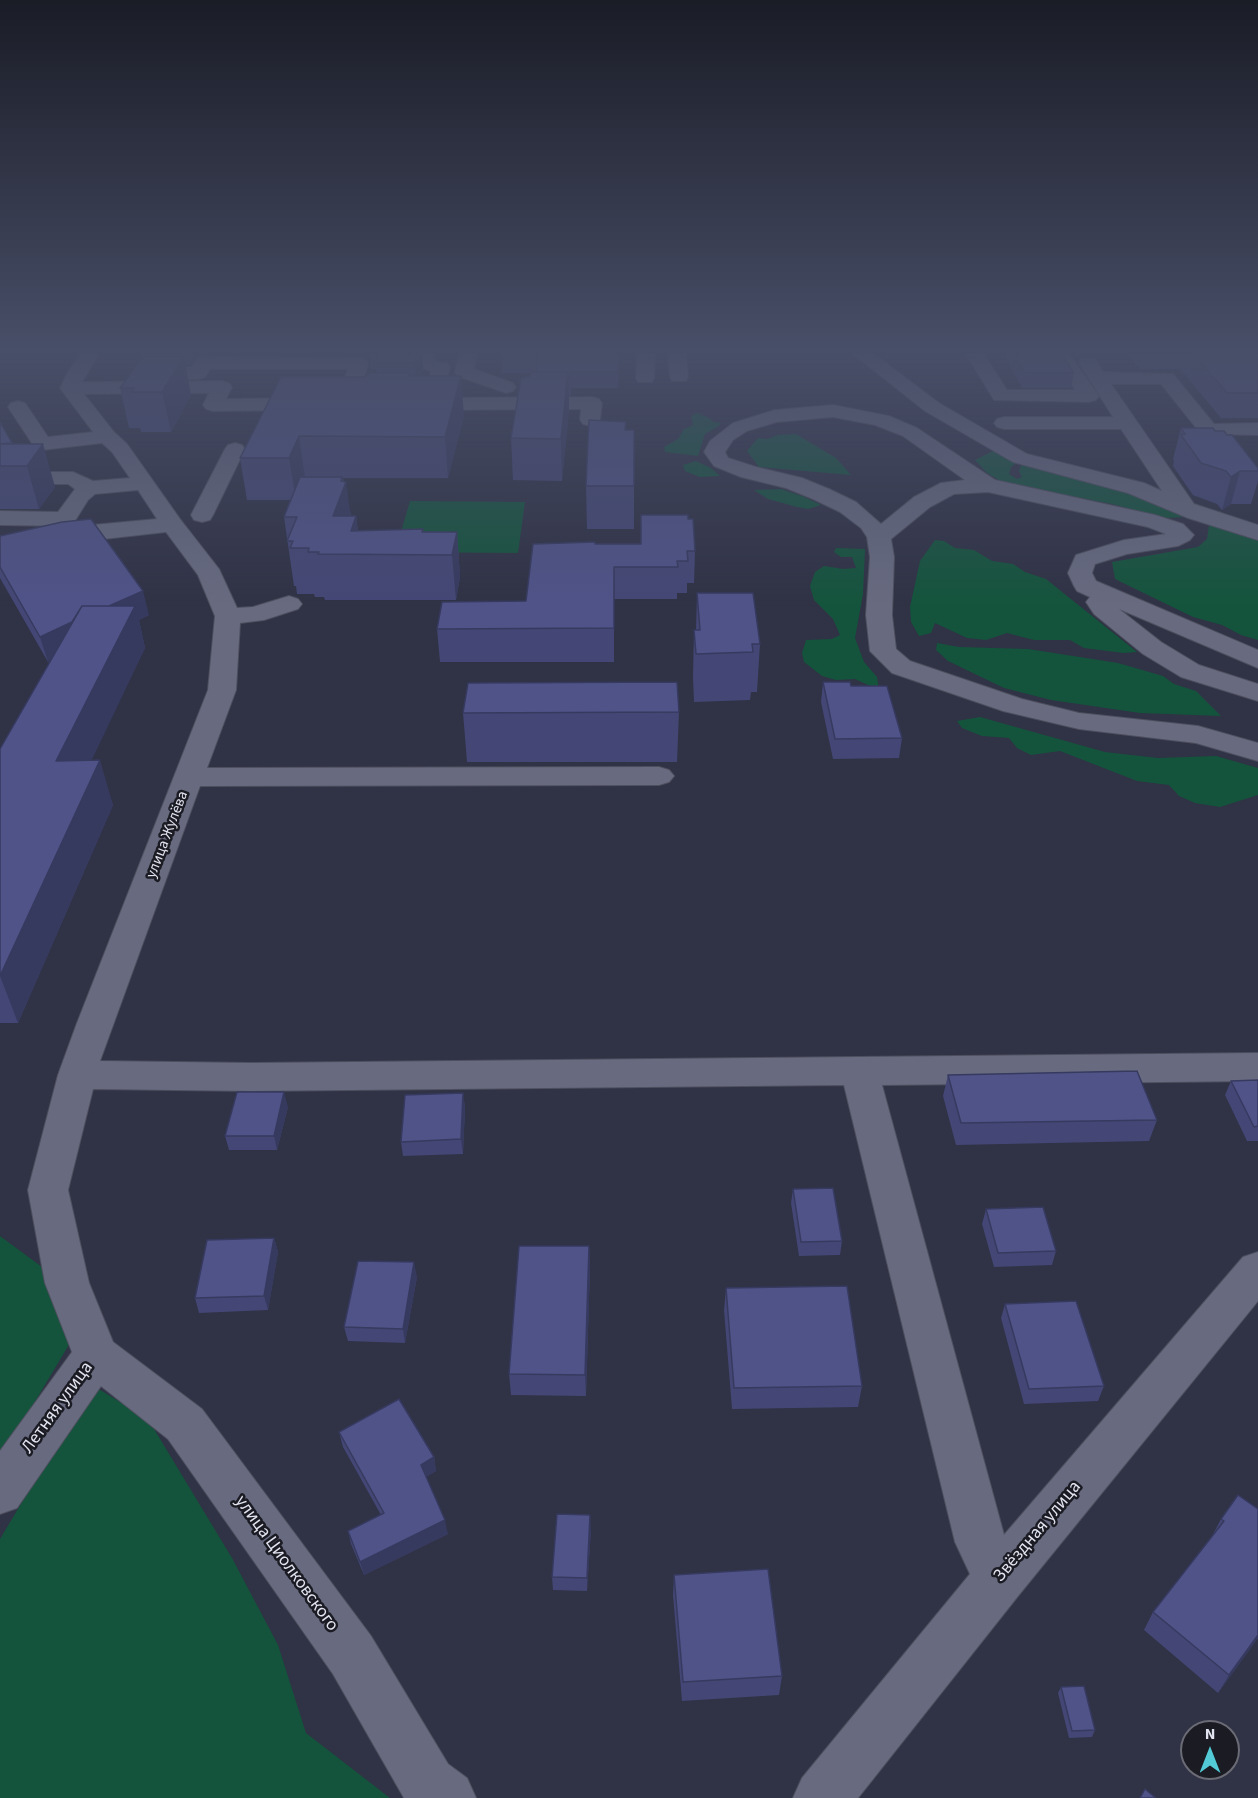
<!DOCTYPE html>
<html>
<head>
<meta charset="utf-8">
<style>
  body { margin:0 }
  #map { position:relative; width:1258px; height:1798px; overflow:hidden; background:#303245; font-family:"Source Sans 3",sans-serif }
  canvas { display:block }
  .north { position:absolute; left:1180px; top:1720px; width:60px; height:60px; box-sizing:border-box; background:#1a1b23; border:2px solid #6a6b75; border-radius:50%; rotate:0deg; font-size:16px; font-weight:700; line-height:24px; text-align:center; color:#e2e4f0 }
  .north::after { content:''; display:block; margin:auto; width:21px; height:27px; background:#52cbd7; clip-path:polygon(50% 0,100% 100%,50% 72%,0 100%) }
</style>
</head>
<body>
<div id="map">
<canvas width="1258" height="1798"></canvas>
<div class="north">N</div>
</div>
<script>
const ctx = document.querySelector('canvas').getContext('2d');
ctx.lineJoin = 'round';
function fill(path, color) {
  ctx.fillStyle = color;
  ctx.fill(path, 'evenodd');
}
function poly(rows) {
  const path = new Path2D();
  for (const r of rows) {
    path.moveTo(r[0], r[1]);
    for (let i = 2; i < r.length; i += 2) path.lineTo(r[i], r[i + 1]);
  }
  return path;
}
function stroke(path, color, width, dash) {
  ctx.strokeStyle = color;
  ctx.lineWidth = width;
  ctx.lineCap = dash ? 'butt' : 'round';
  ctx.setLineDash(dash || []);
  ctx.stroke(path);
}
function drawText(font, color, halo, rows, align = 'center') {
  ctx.font = font + ' "Source Sans 3",sans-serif';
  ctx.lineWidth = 5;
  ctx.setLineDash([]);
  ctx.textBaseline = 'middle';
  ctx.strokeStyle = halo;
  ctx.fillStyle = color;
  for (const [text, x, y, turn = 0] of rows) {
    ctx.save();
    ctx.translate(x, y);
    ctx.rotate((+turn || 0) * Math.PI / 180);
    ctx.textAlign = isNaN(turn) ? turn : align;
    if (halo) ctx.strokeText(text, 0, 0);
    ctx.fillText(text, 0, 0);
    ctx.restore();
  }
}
fill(poly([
  [697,413,707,417,714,422,721,423,719,426,705,434,698,456,665,452,664,447,678,439,684,429,693,425,691,416],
  [796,434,836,458,851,475,759,467,747,451,758,438,767,439,778,435],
  [995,450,1019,461,1011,467,1009,474,1017,479,1022,477,1019,471,1021,466,1027,464,1117,485,1187,517,1164,518,1112,504,1004,483,987,473,975,460],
  [696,461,711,468,720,476,700,477,685,471,683,465],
  [781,489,802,496,821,505,808,509,797,507,768,499,754,490],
  [410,501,525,502,518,553,395,552],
  [1210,519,1258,536,1258,640,1241,635,1222,625,1193,617,1115,579,1112,562,1198,547,1207,539],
  [935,540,944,541,955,548,974,550,992,561,1013,564,1025,572,1046,579,1137,652,1124,653,1084,648,1070,640,1034,640,1007,633,986,640,967,638,935,623,931,633,919,636,911,622,910,607,920,561],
  [836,548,865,549,863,594,855,638,864,662,877,677,879,690,855,679,836,680,822,676,804,662,802,653,806,640,832,639,840,635,833,619,814,600,810,586,815,572,824,566,843,569,856,568,852,557,841,557,834,552],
  [937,643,959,647,1028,649,1118,663,1163,676,1174,684,1196,691,1221,716,1140,713,1051,700,1004,688,948,661,936,650],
  [980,717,1105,752,1158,758,1216,756,1258,768,1258,795,1220,807,1195,803,1179,796,1169,785,1137,781,1060,751,1031,755,1017,748,1009,738,982,736,962,728,957,721],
  [0,1236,57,1278,70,1343,0,1460],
  [92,1385,148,1419,232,1558,278,1645,306,1733,390,1798,0,1798,0,1539]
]), '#14543c');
const minor = poly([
  [81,354,99,354,82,382,222,381,229,383,232,387,226,399,313,398,320,400,323,404,320,408,313,410,213,411,206,409,203,405,209,393,84,394,114,432,127,444,180,519,219,569,237,608,253,607,289,596,298,599,302,604,298,609,264,620,240,623,236,690,207,768,659,767,669,770,674,776,669,782,659,785,200,786,100,1061,252,1063,1258,1053,1258,1081,882,1085,1004,1535,1243,1257,1258,1252,1258,1301,1018,1596,858,1798,793,1798,802,1778,970,1574,955,1542,844,1085,252,1091,93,1089,68,1190,89,1283,113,1342,202,1409,371,1636,448,1764,467,1778,476,1798,404,1798,333,1674,168,1439,101,1386,17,1508,0,1514,0,1451,72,1352,45,1283,28,1190,58,1075,77,1023,208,690,215,616,198,575,166,532,59,544,51,542,47,537,52,530,60,528,157,519,138,490,95,494,88,500,73,524,65,526,0,525,0,511,58,512,75,489,68,484,0,484,0,472,73,472,93,481,130,478,112,452,102,443,42,450,35,448,8,407,11,403,18,401,25,403,48,437,93,432,60,388,68,372,81,354],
  [417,354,435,354,434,360,448,364,450,368,444,388,430,388,427,384,431,371,417,367,415,363,417,354],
  [459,354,477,354,474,369,513,383,516,387,513,391,506,393,457,376,455,372,459,354],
  [637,354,655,354,654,378,652,382,638,382,636,378,637,354],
  [668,354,686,354,688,377,686,381,672,381,670,377,668,354],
  [853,354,874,354,939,403,1027,454,1144,483,1162,491,1121,429,1004,429,997,427,994,423,997,419,1004,417,1113,417,1079,363,1081,359,1095,359,1103,372,1173,374,1214,424,1258,423,1258,435,1201,434,1161,384,1111,384,1194,504,1258,525,1258,540,1188,518,1128,493,1013,462,925,411,853,354],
  [966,354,984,354,1007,390,1075,390,1051,354,1069,354,1099,396,1096,400,1089,402,994,400,966,354],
  [204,357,359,358,366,360,368,364,356,404,353,408,346,410,339,408,336,404,348,369,210,369,205,377,198,379,163,379,156,377,154,373,156,369,163,367,192,367,197,359,204,357],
  [592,397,599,399,602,403,600,420,597,424,590,426,583,424,580,420,581,409,419,410,412,408,409,404,412,400,419,398,592,397],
  [833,405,889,416,917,428,995,480,1155,515,1183,524,1194,535,1190,540,1178,546,1127,554,1095,564,1092,573,1096,581,1258,650,1258,668,1119,609,1161,642,1199,665,1258,684,1258,701,1181,677,1143,654,1094,614,1086,602,1090,597,1077,591,1074,586,1068,573,1076,555,1124,540,1166,534,1148,527,988,492,954,494,930,507,891,539,894,557,892,615,896,649,910,661,1022,699,1079,713,1198,726,1258,743,1258,761,1196,743,1079,729,1003,711,892,673,870,651,866,615,870,557,867,537,861,528,840,512,813,499,786,488,741,477,714,466,704,452,710,441,733,423,775,410,833,405],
  [833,417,875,425,903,436,965,480,941,483,914,497,881,524,856,502,829,489,802,478,756,467,728,458,725,452,733,440,747,431,777,422,833,417],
  [235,443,242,445,245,449,213,515,210,520,202,522,194,520,191,515,225,449,228,445,235,443]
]);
stroke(minor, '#4d4f5e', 2);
fill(minor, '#686b80');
fill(poly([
  [140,354,216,354,196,357,191,365,185,365,191,395,171,432,141,432,140,428,129,428,120,388,141,360],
  [370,354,422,354,423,371,422,376,464,416,448,478,343,478,351,516,356,516,358,531,457,532,460,577,456,600,325,600,324,597,315,597,314,594,297,594,296,586,294,586,284,517,290,500,247,500,240,458,365,377,377,373,376,369,371,369],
  [620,354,618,388,571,388,571,395,569,395,569,411,562,481,513,480,511,438,530,373,502,373,501,357],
  [1006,354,1061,354,1074,373,1071,388,1022,388,1006,358],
  [1128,354,1258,354,1258,418,1221,418,1180,369,1140,369],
  [0,422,13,444,55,487,39,509,0,509],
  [1181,428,1215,431,1258,468,1258,481,1251,504,1231,504,1222,510,1217,504,1193,495,1173,466,1174,461,1173,459],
  [626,430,634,430,634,529,587,529,586,486],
  [641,515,688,519,695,551,694,583,687,583,687,593,677,593,677,599,614,599,614,662,440,662,437,629,526,601,595,544,641,544],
  [0,536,149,615,139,620,145,648,91,760,113,805,18,1023,0,1023,0,749,50,661,48,662,0,578],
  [697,593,760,644,757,692,751,692,750,700,694,702,693,677,694,630,696,630],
  [823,682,851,686,902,738,899,758,833,759,821,702],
  [679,712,677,762,467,762,463,713],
  [948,1075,1157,1120,1149,1141,956,1145,943,1096],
  [1258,1080,1258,1141,1247,1141,1225,1095,1231,1081],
  [463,1093,465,1108,463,1154,403,1156,401,1142],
  [288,1107,277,1150,229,1150,225,1136],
  [793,1189,842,1241,840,1255,799,1256,791,1203],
  [986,1209,1056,1251,1052,1265,994,1267,982,1224],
  [274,1238,278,1252,268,1310,199,1313,195,1298],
  [589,1246,590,1268,586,1396,511,1395,509,1374],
  [417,1277,405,1343,348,1341,344,1327],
  [726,1288,862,1386,858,1407,732,1409,724,1310],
  [1005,1304,1104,1386,1098,1401,1024,1404,1001,1318],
  [339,1432,434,1457,436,1471,426,1477,448,1534,364,1575,351,1544,348,1531,381,1515,343,1447],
  [1258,1509,1258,1638,1218,1693,1144,1630,1153,1612,1212,1536,1221,1519],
  [591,1529,587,1591,553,1590,552,1577],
  [674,1575,782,1676,779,1695,682,1701,673,1595],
  [1061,1687,1095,1730,1092,1737,1069,1738,1058,1693]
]), '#444775');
fill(poly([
  [189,354,216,354,196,357,191,365],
  [416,354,422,354,423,371,417,396,414,363],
  [619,354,620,354,618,388,618,372],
  [184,357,191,395,171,432,162,392],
  [568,372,569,411,562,481,561,439],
  [461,376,464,416,448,478,445,437],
  [299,436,305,478,296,500,289,458],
  [43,444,55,487,39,509,27,466],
  [1240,471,1231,504,1222,510,1231,477],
  [342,477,344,488,346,482,352,525,333,516],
  [356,516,361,554,351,531],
  [457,532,460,577,456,600,452,555],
  [143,591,149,615,139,620,145,648,70,806,56,761,125,626,48,662,40,637],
  [100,760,113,805,18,1023,0,976],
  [284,1092,288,1107,277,1150,274,1136],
  [463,1093,465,1108,463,1154,461,1139],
  [274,1238,278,1252,268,1310,264,1296],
  [589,1246,590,1268,586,1396,585,1375],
  [414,1262,417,1277,405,1343,403,1329],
  [434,1457,436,1471,423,1479,421,1465],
  [590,1515,591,1529,587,1591,587,1578],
  [445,1520,448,1534,364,1575,360,1562],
  [1258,1635,1258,1638,1218,1693,1229,1675]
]), '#373a5f');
const building = poly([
  [379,354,416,354,414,363,376,363,379,354],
  [502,354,619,354,618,372,571,372,570,379,568,379,568,372,536,372,538,357,501,357,502,354],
  [1014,354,1061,354,1074,373,1025,373,1014,354],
  [1193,354,1258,354,1258,393,1227,393,1193,354],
  [143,357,184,357,162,392,132,392,134,388,120,388,143,357],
  [531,372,568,372,561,439,511,438,521,378,530,376,531,372],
  [370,373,409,373,408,376,461,376,445,437,299,436,289,458,240,458,281,377,365,377,370,373],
  [589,420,626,422,625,430,634,430,634,486,586,486,589,420],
  [0,422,12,443,0,444,0,422],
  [1181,428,1213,428,1215,431,1224,431,1227,435,1232,435,1258,468,1258,471,1240,471,1231,477,1226,471,1201,463,1181,435,1185,434,1181,428],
  [0,444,43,444,27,466,0,466,0,444],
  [300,477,342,477,341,481,346,482,333,516,356,516,351,531,423,529,422,532,457,532,452,555,318,554,319,552,308,552,309,548,290,548,293,541,287,541,297,517,284,517,300,477],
  [641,515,688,515,688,519,693,519,695,551,687,551,688,561,677,561,678,567,614,567,614,628,437,629,442,602,526,601,533,544,595,542,595,544,641,544,641,515],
  [91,519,143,591,109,606,82,606,72,622,40,637,0,567,0,536,62,522,91,519],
  [697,593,753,593,760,644,752,644,753,652,696,654,694,630,700,630,697,593],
  [82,606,135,606,56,761,100,760,0,976,0,749,82,606],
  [677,682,679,712,463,713,468,683,677,682],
  [823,682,850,682,851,686,887,686,902,738,835,739,823,682],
  [1137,1071,1157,1120,961,1123,948,1075,1137,1071],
  [1258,1080,1258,1126,1254,1127,1231,1081,1258,1080],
  [237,1092,284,1092,274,1136,225,1136,237,1092],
  [463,1093,461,1139,401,1142,405,1095,463,1093],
  [833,1188,842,1241,801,1242,793,1189,833,1188],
  [1043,1207,1056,1251,998,1253,986,1209,1043,1207],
  [274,1238,264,1296,195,1298,207,1240,274,1238],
  [519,1246,589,1246,585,1375,509,1374,519,1246],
  [358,1261,414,1262,403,1329,344,1327,358,1261],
  [847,1286,862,1386,734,1388,726,1288,847,1286],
  [1076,1301,1104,1386,1029,1389,1005,1304,1076,1301],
  [399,1399,434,1457,421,1465,445,1520,360,1562,348,1531,384,1513,339,1432,399,1399],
  [1238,1495,1258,1509,1258,1635,1229,1675,1153,1612,1224,1521,1221,1519,1238,1495],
  [557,1514,590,1515,587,1578,552,1577,557,1514],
  [768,1569,782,1676,683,1682,674,1575,768,1569],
  [1084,1686,1095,1730,1072,1731,1061,1687,1084,1686],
  [1145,1789,1156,1798,1140,1798,1145,1789]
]);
fill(building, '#4f5388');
stroke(building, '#373a5f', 1.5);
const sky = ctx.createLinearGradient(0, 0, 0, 606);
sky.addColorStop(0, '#1a1c26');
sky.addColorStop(0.58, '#484f68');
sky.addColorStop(1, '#484f6800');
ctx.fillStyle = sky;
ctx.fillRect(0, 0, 1258, 606);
drawText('15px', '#e2e4f0', '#1a1b23', [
  ["улица Жулёва",168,835,-69]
]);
drawText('18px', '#e2e4f0', '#1a1b23', [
  ["Летняя улица",58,1408,-54],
  ["Звёздная улица",1038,1532,-50],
  ["улица Циолковского",286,1564,54]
]);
</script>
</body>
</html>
